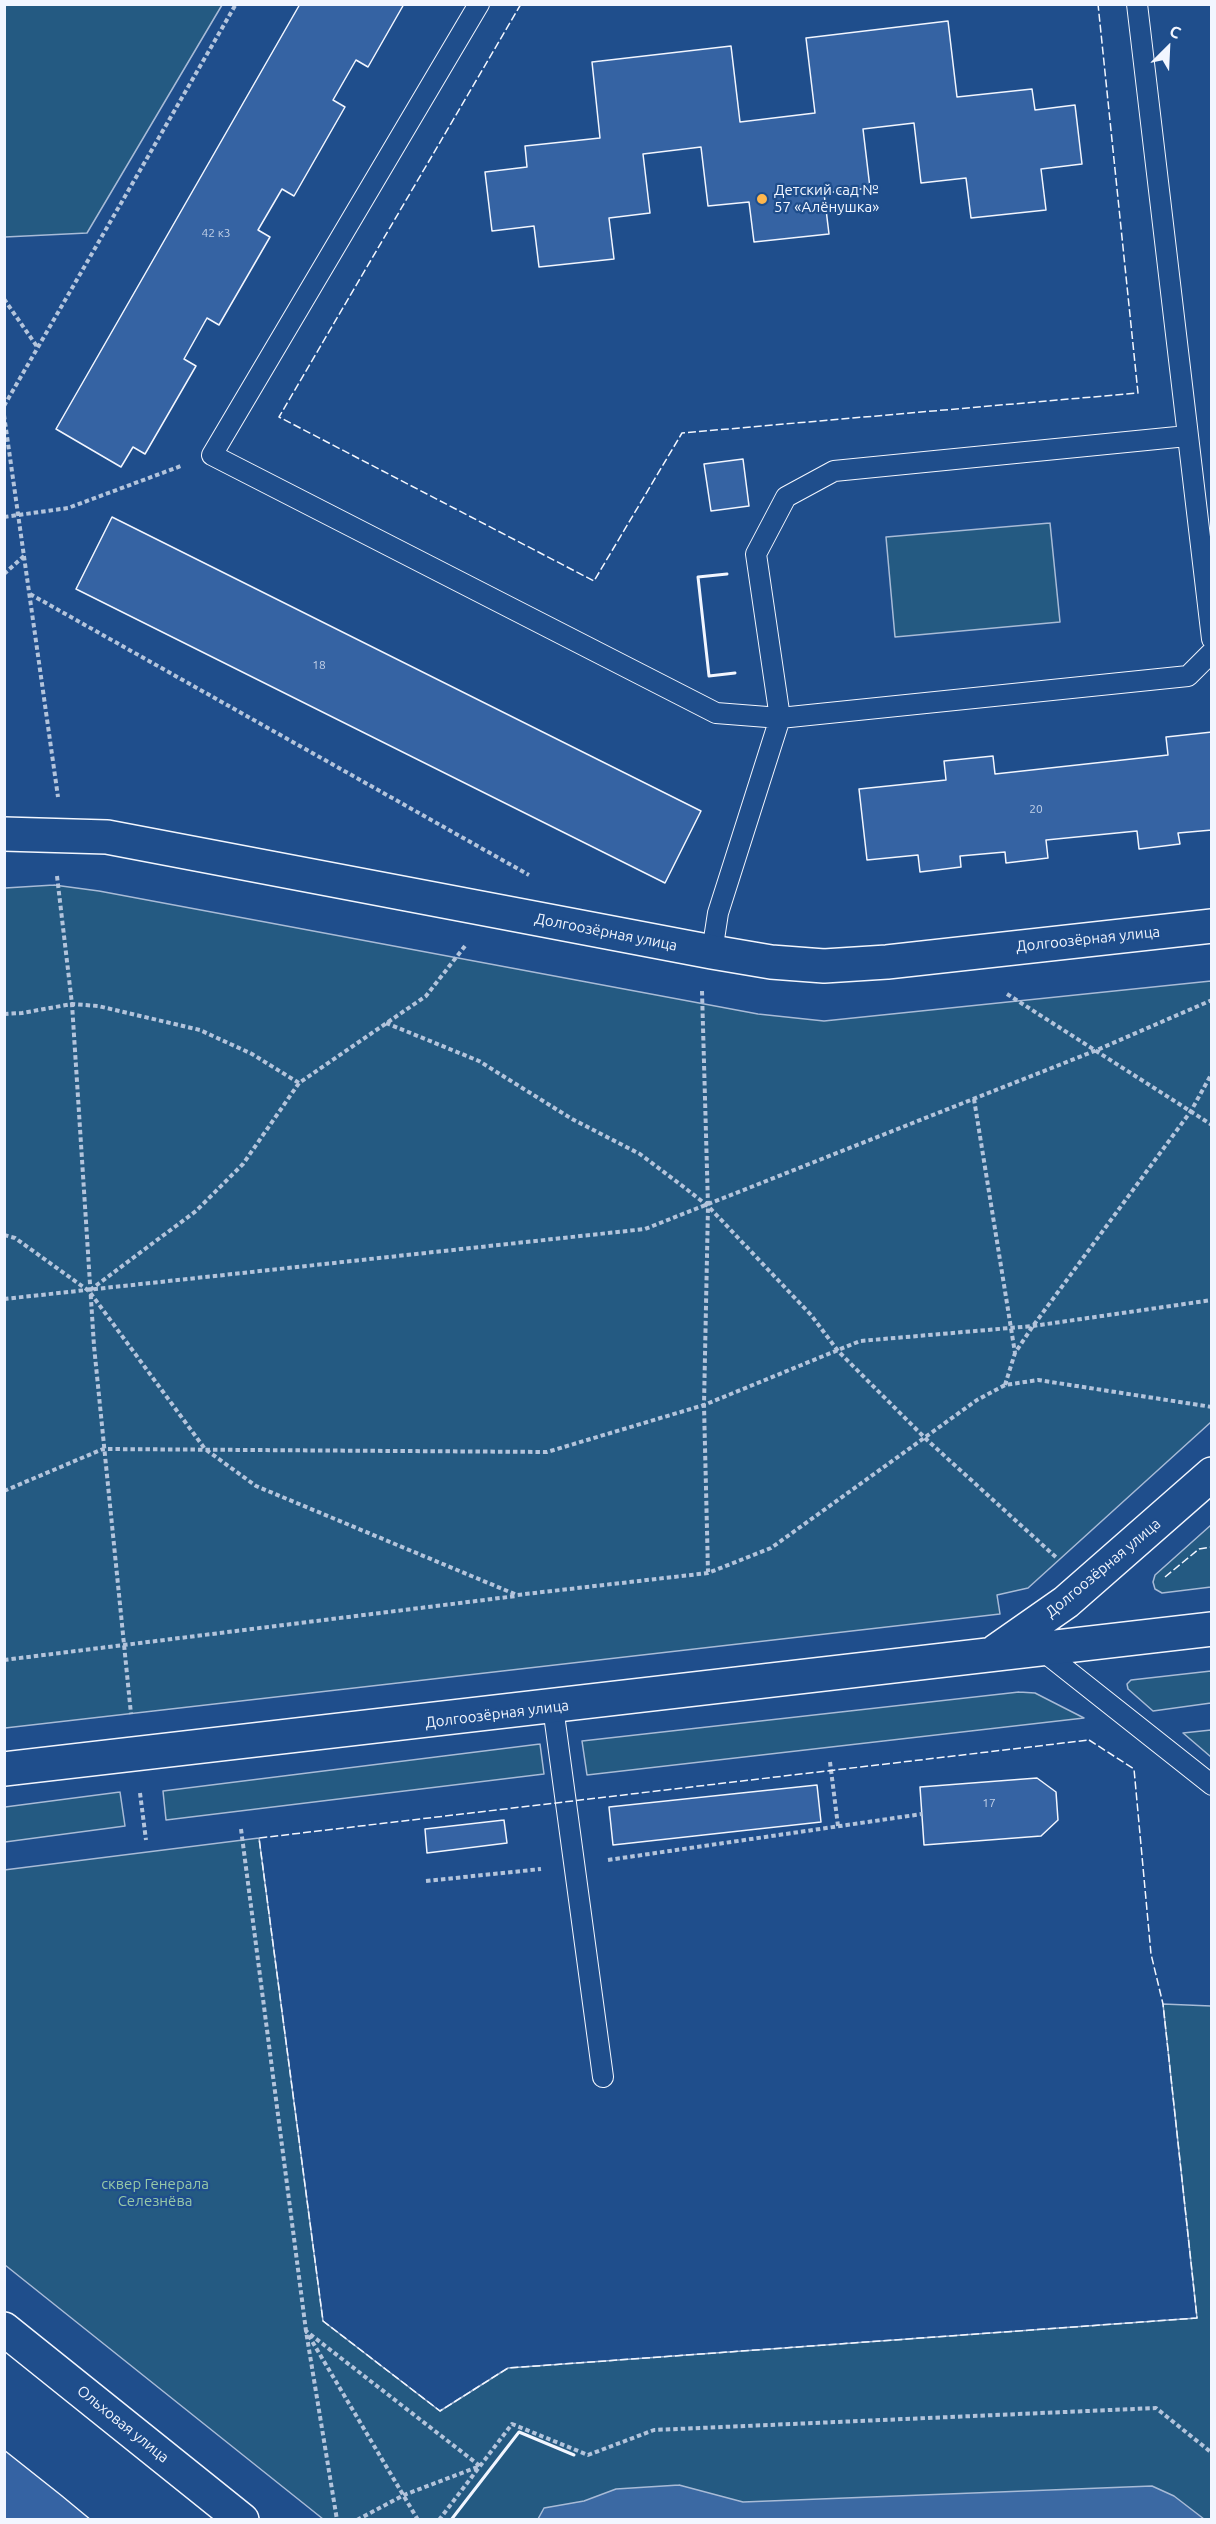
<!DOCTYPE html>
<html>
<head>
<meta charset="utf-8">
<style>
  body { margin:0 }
  #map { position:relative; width:1216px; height:2524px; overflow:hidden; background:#1f4e8c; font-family:Ubuntu,sans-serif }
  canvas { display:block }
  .frame { position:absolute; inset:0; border:6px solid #f2f6ff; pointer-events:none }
  .north { position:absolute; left:1138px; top:18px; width:60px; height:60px; -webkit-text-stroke:4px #1f4e8c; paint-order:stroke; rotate:24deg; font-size:16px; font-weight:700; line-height:24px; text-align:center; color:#f2f6ff }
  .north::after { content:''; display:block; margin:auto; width:21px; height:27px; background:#f2f6ff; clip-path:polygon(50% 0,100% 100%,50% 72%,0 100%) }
</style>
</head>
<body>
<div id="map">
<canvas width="1216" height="2524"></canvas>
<div class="frame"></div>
<div class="north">С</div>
</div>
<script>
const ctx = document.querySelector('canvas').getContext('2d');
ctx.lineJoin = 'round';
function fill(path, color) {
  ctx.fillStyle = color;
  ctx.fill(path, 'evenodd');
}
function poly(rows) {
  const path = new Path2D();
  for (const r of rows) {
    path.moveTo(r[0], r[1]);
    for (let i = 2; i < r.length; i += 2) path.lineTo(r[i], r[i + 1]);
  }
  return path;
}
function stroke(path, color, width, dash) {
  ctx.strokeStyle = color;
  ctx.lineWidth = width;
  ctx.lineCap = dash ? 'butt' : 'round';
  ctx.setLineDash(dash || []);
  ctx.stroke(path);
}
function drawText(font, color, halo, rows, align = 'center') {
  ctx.font = font + ' Ubuntu,sans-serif';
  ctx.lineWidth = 4.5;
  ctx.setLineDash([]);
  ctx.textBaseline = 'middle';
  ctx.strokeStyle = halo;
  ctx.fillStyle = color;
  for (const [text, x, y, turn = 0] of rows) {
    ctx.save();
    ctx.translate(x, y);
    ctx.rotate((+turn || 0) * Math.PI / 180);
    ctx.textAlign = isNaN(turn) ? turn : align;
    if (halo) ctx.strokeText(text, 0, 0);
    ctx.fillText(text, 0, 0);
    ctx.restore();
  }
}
const green = poly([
  [8,4,222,5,87,233,5,237,4,7,8,4],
  [1050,523,1060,622,895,637,886,537,1050,523],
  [54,885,99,891,758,1014,824,1021,1211,981,1211,1422,1028,1588,997,1595,1000,1614,5,1728,5,888,54,885],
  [1211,1525,1211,1587,1162,1593,1155,1589,1153,1582,1155,1575,1211,1525],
  [1211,1671,1211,1703,1153,1711,1128,1689,1127,1684,1131,1680,1211,1671],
  [1019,1692,1035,1693,1084,1718,587,1775,582,1741,1019,1692],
  [1211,1730,1211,1757,1183,1733,1211,1730],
  [540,1744,544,1774,166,1820,163,1791,540,1744],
  [120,1792,125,1826,5,1842,5,1807,120,1792],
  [259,1838,323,2321,440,2411,508,2368,1197,2318,1163,2004,1211,2006,1211,2519,323,2519,5,2265,4,1870,259,1838]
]);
fill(green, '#245a82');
stroke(green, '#a8bbd7', 1.5);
const water = poly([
  [679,2485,743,2502,1152,2486,1174,2496,1204,2519,538,2519,544,2508,584,2501,616,2489,679,2485]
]);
fill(water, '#3b69a3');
stroke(water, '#a8bbd7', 1.5);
const building = poly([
  [300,4,404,4,368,67,356,60,333,100,345,107,294,196,282,189,258,230,270,237,219,325,207,318,184,359,196,366,145,454,133,447,121,467,56,429,300,4],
  [948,21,957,97,1032,89,1035,110,1075,105,1082,164,1041,169,1046,210,971,218,966,178,921,183,914,123,863,129,870,188,824,193,829,234,754,242,749,202,708,206,701,147,643,154,650,213,609,218,614,259,539,267,534,226,492,231,485,172,527,167,525,146,600,138,592,62,731,46,740,122,815,113,806,38,948,21],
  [743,459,749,506,711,511,704,464,743,459],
  [112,517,701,811,665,883,76,589,112,517],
  [1212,732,1212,830,1178,833,1180,844,1139,849,1137,831,1046,840,1048,858,1006,863,1005,852,960,856,961,867,920,872,918,855,867,860,859,789,946,780,944,761,993,756,995,774,1168,755,1166,737,1212,732],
  [1037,1778,1056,1792,1058,1820,1041,1836,924,1845,920,1787,1037,1778],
  [817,1785,821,1822,613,1845,609,1807,817,1785],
  [504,1820,507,1843,427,1853,425,1829,504,1820],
  [4,2450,62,2496,91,2520,4,2520,4,2450]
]);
fill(building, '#3563a3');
stroke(building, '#f2f6ff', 1.5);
const lane = poly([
  [479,4,212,455,716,713,780,718,1188,676,1212,652],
  [1137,4,1212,639],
  [712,952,718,913,780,718,756,554,786,497,834,471,1187,436],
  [1039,1648,1212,1785],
  [553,1707,603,2077]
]);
const street = poly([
  [4,834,107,837,712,952,771,962,824,966,887,962,1212,926],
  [4,2329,242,2520]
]);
const secondary = poly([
  [996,1651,1066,1602,1212,1474],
  [4,1769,1212,1629]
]);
stroke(lane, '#f2f6ff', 22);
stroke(street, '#f2f6ff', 36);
stroke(secondary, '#f2f6ff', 36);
stroke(poly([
  [4,299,38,348],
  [4,406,236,4],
  [4,415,58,797],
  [4,517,68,508,181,466],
  [4,574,25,555],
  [30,594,529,875],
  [57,876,72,1004,94,1346,131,1714],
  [702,991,708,1206,704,1405,708,1572],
  [1007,994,1212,1125],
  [4,1014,22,1013,72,1004,98,1006,200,1030,252,1054,299,1083],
  [386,1023,479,1061,572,1119,640,1154,685,1188,708,1206,811,1315,838,1351,926,1439,1058,1559],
  [974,1099,1015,1353],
  [4,1235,15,1238,89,1291,205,1449,256,1486,517,1595,708,1573,771,1548,977,1400,1005,1385,1038,1380,1212,1407],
  [90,1290,196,1211,243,1164,299,1083,426,996,465,946],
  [4,1299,645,1229,1097,1050,1212,1000],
  [1005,1385,1015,1353,1033,1326,1191,1111,1212,1073],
  [4,1491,103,1449,547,1452,704,1405,860,1341,1033,1326,1212,1300],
  [4,1660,516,1596],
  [830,1762,838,1826],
  [140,1793,146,1840],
  [241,1829,306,2331,337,2520],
  [608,1860,922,1814],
  [426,1881,541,1869],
  [357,2520,404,2495,480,2466],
  [418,2520,306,2331,480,2466],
  [439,2520,512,2424,588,2455,654,2430,1156,2408,1212,2453]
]), '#b3c4dc', 4, [4.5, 3]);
stroke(lane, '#1f4e8c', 20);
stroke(street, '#1f4e8c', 33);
stroke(secondary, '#1f4e8c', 33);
stroke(poly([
  [521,4,279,417,594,581,682,433,1138,393,1098,4],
  [1165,1577,1199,1549,1212,1547],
  [1089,1740,1134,1769,1151,1954,1163,2004,1197,2318,508,2368,440,2411,323,2321,259,1838,1089,1740]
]), '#f2f6ff', 1.5, [8, 3]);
stroke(poly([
  [727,574,698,577,709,676,735,673],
  [451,2520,519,2432,574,2455]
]), '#f2f6ff', 3);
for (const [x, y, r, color] of [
  [762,199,6,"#ffb74d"]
]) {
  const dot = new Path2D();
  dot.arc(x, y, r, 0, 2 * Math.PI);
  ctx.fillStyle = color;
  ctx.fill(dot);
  stroke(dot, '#1f4e8c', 2);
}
drawText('12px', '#c3d1e8', null, [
  ["42 к3",216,233],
  ["18",319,665],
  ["20",1036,809],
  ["17",989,1803]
]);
drawText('15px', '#f2f6ff', '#1f4e8c', [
  ["Детский сад №",774,190],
  ["57 «Алёнушка»",774,207]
], 'left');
drawText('15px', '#f2f6ff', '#1f4e8c', [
  ["Долгоозёрная улица",606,932,11],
  ["Долгоозёрная улица",1088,939,-6],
  ["Долгоозёрная улица",1103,1568,-40],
  ["Долгоозёрная улица",497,1714,-7],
  ["Ольховая улица",123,2424,39]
]);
drawText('15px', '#97c8a6', '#1f4e8c', [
  ["сквер Генерала",155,2184],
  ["Селезнёва",155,2201]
]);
</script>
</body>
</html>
